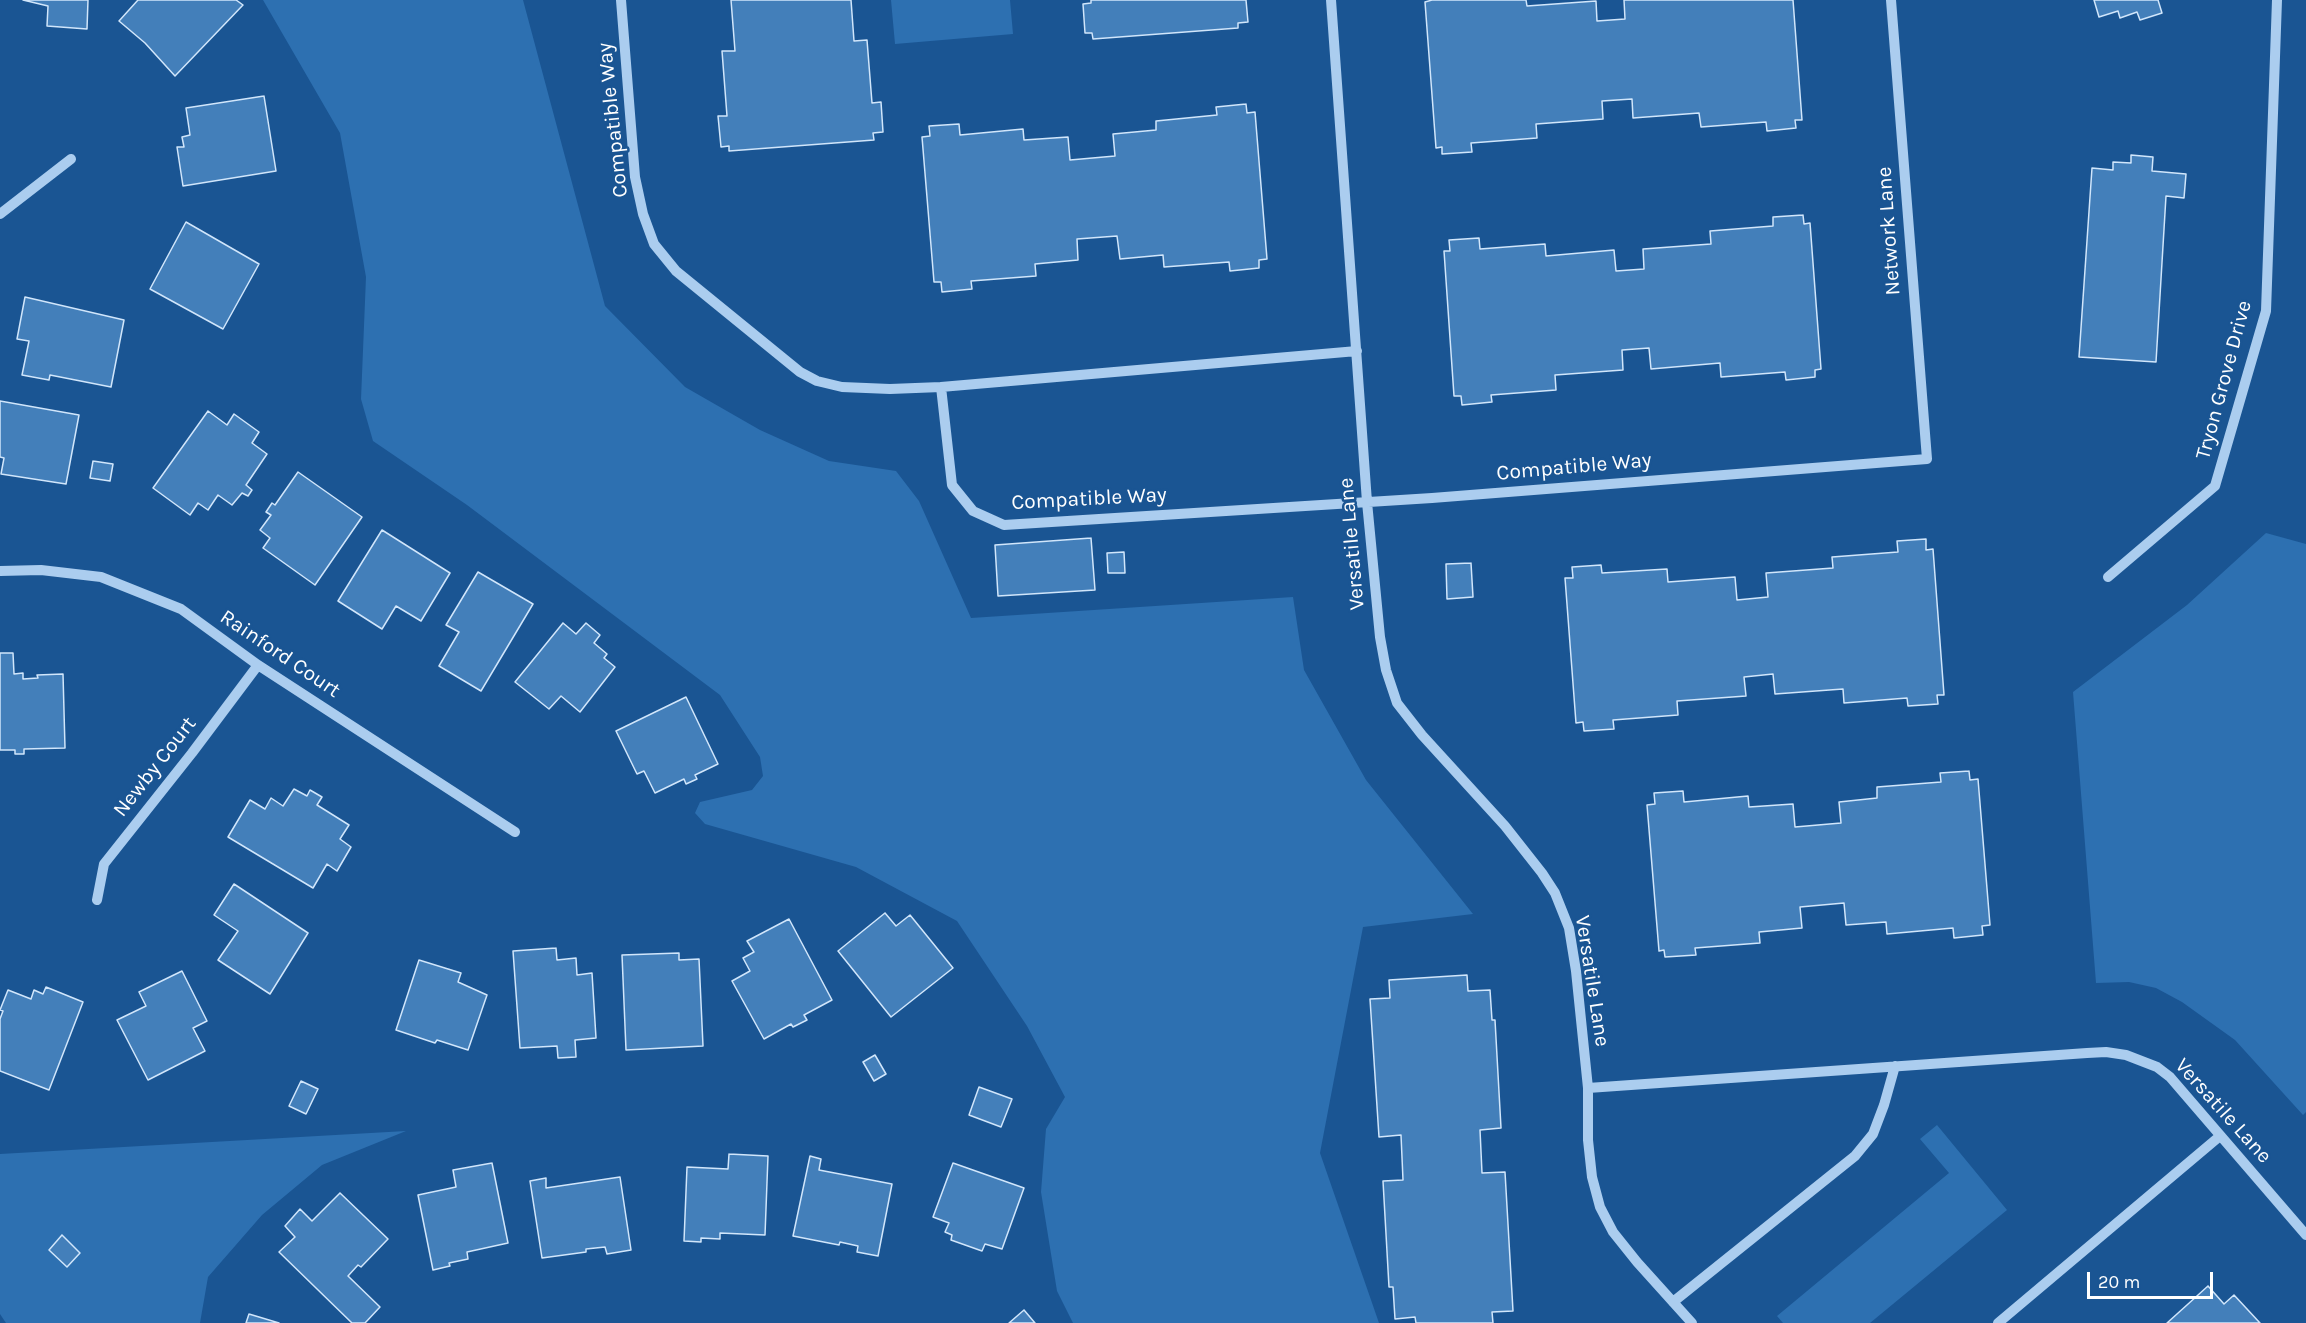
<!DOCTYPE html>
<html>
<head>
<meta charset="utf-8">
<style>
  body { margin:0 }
  #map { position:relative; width:2306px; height:1323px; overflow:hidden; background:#1a5593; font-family:Karla,sans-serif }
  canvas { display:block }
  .scale { position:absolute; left:2087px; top:1272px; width:126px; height:27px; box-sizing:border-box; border:3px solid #fff; border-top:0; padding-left:8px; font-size:18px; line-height:21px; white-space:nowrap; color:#fff; -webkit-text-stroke:4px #1a5593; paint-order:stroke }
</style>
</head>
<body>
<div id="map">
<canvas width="2306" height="1323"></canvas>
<div class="scale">20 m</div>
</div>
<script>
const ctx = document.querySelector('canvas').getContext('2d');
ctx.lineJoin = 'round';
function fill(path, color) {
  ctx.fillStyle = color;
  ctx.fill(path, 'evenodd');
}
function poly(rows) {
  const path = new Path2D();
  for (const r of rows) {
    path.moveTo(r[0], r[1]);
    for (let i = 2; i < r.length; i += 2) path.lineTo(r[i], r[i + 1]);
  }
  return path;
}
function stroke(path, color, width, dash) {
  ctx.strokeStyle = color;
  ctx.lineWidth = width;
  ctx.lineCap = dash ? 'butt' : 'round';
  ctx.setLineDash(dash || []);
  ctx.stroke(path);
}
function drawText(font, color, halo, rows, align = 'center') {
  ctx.font = font + ' Karla,sans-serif';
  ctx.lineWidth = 5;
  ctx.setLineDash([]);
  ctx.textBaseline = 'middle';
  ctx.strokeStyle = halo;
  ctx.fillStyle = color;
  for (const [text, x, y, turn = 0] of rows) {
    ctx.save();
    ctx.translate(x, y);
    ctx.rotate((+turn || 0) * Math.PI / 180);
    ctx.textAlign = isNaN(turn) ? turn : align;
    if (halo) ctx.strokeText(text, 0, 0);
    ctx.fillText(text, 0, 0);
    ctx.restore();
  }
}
fill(poly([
  [263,0,523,0,605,306,685,387,760,430,829,461,896,471,919,501,971,618,1293,597,1304,670,1366,780,1473,914,1363,927,1320,1153,1379,1323,1073,1323,1057,1291,1041,1192,1046,1129,1065,1097,1027,1026,957,921,856,867,705,824,695,813,700,802,752,790,763,776,760,757,720,695,467,505,373,441,361,399,366,277,340,133],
  [891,0,1010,0,1013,34,895,44],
  [2266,533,2306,544,2306,1112,2303,1115,2235,1040,2182,1002,2156,988,2129,982,2096,983,2073,692,2187,605],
  [1937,1125,2007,1210,1870,1323,1783,1323,1777,1316,1949,1173,1920,1139],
  [406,1131,322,1165,262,1215,208,1277,200,1323,6,1323,0,1314,0,1154]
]), '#2d70b1');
const building = poly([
  [23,0,88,0,87,29,47,26,48,6,23,0],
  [138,0,236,0,243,5,175,76,145,43,119,21,138,0],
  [731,0,851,0,854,41,867,40,872,103,881,102,883,132,873,133,874,140,729,151,729,146,721,147,718,116,727,116,722,51,735,51,731,0],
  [1091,0,1246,0,1248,22,1238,23,1238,28,1093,39,1092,33,1085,33,1083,4,1091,3,1091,0],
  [1432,0,1526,0,1527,6,1596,1,1597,21,1625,19,1624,0,1793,0,1802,120,1795,120,1796,128,1767,131,1766,122,1701,127,1699,113,1633,118,1632,99,1602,101,1603,119,1536,124,1537,138,1471,143,1472,152,1442,154,1442,147,1436,148,1425,2,1432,0],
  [2094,0,2158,0,2162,13,2140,20,2137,12,2120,18,2118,11,2099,17,2094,0],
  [264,96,276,171,183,186,177,147,184,147,182,137,190,135,186,108,264,96],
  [1246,104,1247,113,1255,112,1267,259,1259,260,1259,268,1230,271,1229,262,1164,267,1163,255,1120,259,1117,236,1077,239,1078,260,1035,264,1036,276,971,281,972,289,942,292,941,282,934,282,922,137,930,136,929,126,959,124,960,135,1023,129,1024,140,1068,137,1070,160,1115,156,1113,134,1156,130,1156,121,1217,115,1216,107,1246,104],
  [2131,155,2153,157,2152,171,2186,174,2184,198,2166,196,2156,362,2079,357,2092,168,2113,170,2113,162,2131,163,2131,155],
  [1803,215,1804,224,1810,223,1821,369,1815,370,1815,377,1786,380,1785,372,1721,377,1720,363,1651,369,1649,348,1622,350,1623,370,1555,375,1556,390,1491,395,1492,402,1462,405,1461,396,1454,396,1444,251,1450,251,1449,240,1479,238,1480,249,1545,244,1546,256,1614,250,1616,271,1644,269,1643,249,1711,244,1710,231,1773,226,1773,217,1803,215],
  [186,222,259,264,223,329,150,289,186,222],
  [25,297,124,320,111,387,50,375,49,380,22,375,29,341,17,339,25,297],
  [0,401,79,415,66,484,1,474,4,458,0,457,0,401],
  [208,411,227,425,234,414,259,432,252,443,267,454,246,485,252,490,248,496,242,493,232,505,218,495,208,510,198,503,190,515,153,488,208,411],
  [93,461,113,464,110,481,90,478,93,461],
  [298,472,362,517,315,585,263,548,270,538,260,530,271,515,266,512,272,503,275,505,298,472],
  [382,530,450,573,421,621,396,606,382,629,338,601,382,530],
  [1091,538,1095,590,998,596,995,545,1091,538],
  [1926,539,1926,550,1933,549,1944,695,1937,695,1938,704,1908,706,1907,698,1844,703,1843,689,1775,694,1773,674,1744,677,1746,696,1677,701,1678,715,1613,720,1614,729,1584,731,1583,722,1576,723,1565,578,1573,578,1572,567,1601,565,1602,573,1667,569,1668,582,1735,577,1737,600,1768,597,1766,573,1833,568,1832,557,1898,552,1897,541,1926,539],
  [1124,552,1125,573,1108,573,1107,553,1124,552],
  [1471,563,1473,597,1447,599,1446,564,1471,563],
  [478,572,533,604,481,691,439,666,459,632,446,625,478,572],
  [563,623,576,634,586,623,600,635,594,643,607,654,604,658,615,667,580,712,561,696,549,709,515,682,563,623],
  [0,653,13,653,14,674,23,673,23,679,38,678,37,675,63,674,65,748,24,749,24,754,15,754,15,750,0,750,0,653],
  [686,697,718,764,695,775,697,779,686,784,684,779,655,793,644,771,637,774,616,731,686,697],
  [1969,771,1970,780,1978,779,1990,925,1982,926,1983,935,1954,938,1953,928,1887,934,1886,922,1846,925,1844,903,1800,907,1802,928,1759,932,1760,943,1695,948,1696,955,1665,957,1664,950,1659,951,1647,805,1655,804,1654,793,1683,791,1684,802,1748,796,1749,807,1793,804,1795,827,1841,823,1839,802,1877,798,1877,787,1941,782,1940,773,1969,771],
  [294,789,307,796,310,790,322,797,317,805,349,825,340,839,351,847,337,871,327,864,313,888,228,837,250,800,265,809,271,798,283,806,294,789],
  [234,884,308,933,270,994,218,960,238,931,214,915,234,884],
  [885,913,896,926,910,915,953,968,891,1017,838,951,885,913],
  [789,919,832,1000,804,1015,807,1020,793,1027,791,1024,764,1039,732,981,750,971,743,958,754,952,747,941,789,919],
  [556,948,557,960,576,958,577,975,592,973,596,1038,575,1040,576,1057,558,1058,557,1046,520,1048,513,951,556,948],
  [679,953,679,960,699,959,703,1046,626,1050,622,955,679,953],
  [419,960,461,973,458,982,487,995,468,1050,437,1040,435,1043,396,1030,419,960],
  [182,971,207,1021,193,1028,205,1051,148,1080,117,1020,146,1006,139,992,182,971],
  [1467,975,1468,991,1490,990,1492,1020,1495,1020,1501,1128,1480,1130,1482,1173,1505,1172,1513,1311,1492,1312,1493,1323,1416,1323,1415,1317,1395,1319,1393,1287,1389,1287,1383,1181,1403,1180,1401,1135,1379,1137,1370,999,1390,998,1389,980,1467,975],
  [46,987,83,1002,49,1090,0,1071,0,1019,3,1011,0,1010,8,990,31,999,34,990,43,994,46,987],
  [875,1055,886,1074,874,1081,863,1062,875,1055],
  [301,1081,318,1089,306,1114,289,1106,301,1081],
  [979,1087,1012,1099,1001,1127,969,1115,979,1087],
  [729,1154,768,1156,765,1235,720,1233,720,1239,701,1238,701,1242,684,1241,687,1167,728,1169,729,1154],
  [810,1156,821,1159,819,1170,892,1184,878,1256,857,1252,858,1246,840,1242,839,1245,793,1236,810,1156],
  [492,1163,508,1243,467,1252,468,1259,449,1263,450,1266,433,1270,418,1195,456,1187,453,1170,492,1163],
  [953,1163,1024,1188,1002,1249,985,1244,982,1251,951,1240,952,1235,945,1232,949,1223,933,1217,953,1163],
  [620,1177,631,1250,607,1254,605,1247,586,1249,586,1252,542,1258,530,1181,546,1178,546,1188,620,1177],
  [340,1193,388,1239,361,1267,358,1265,348,1276,380,1307,365,1323,352,1323,279,1252,295,1237,285,1226,300,1209,312,1221,340,1193],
  [62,1235,80,1253,67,1267,49,1250,62,1235],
  [2208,1286,2224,1304,2234,1295,2260,1323,2167,1323,2208,1286],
  [1024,1310,1035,1323,1009,1323,1024,1310],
  [249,1314,279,1323,246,1323,249,1314]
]);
fill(building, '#437fba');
stroke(building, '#d1e6fb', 1.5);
stroke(poly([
  [621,0,635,177,643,214,654,244,676,271,800,372,817,381,842,387,890,389,941,387,952,485,973,511,1004,525,1432,498,1927,459,1891,0],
  [1331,0,1367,502,1380,637,1386,670,1397,703,1422,735,1505,826,1542,873,1555,893,1569,928,1576,971,1588,1088,2087,1053,2106,1052,2126,1055,2157,1067,2170,1077,2306,1235],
  [0,214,71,159],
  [941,387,1357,351],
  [0,571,41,570,101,577,181,609,258,665,515,832],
  [2108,577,2215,486,2266,311,2277,0],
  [97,900,104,864,192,753,258,665],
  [1588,1088,1588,1140,1592,1177,1600,1207,1613,1232,1637,1262,1692,1323],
  [1673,1302,1855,1156,1873,1134,1884,1105,1895,1066],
  [1998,1323,2220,1136]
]), '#abcdef', 10);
drawText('21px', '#fff', '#1a5593', [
  ["Compatible Way",613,120,-96],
  ["Network Lane",1889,231,-94],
  ["Tryon Grove Drive",2224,380,-75],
  ["Compatible Way",1574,467,-5],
  ["Compatible Way",1089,499,-3],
  ["Versatile Lane",1352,544,-95],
  ["Rainford Court",280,654,34],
  ["Newby Court",155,767,-52],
  ["Versatile Lane",1592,981,81],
  ["Versatile Lane",2223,1111,48]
]);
</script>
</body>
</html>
